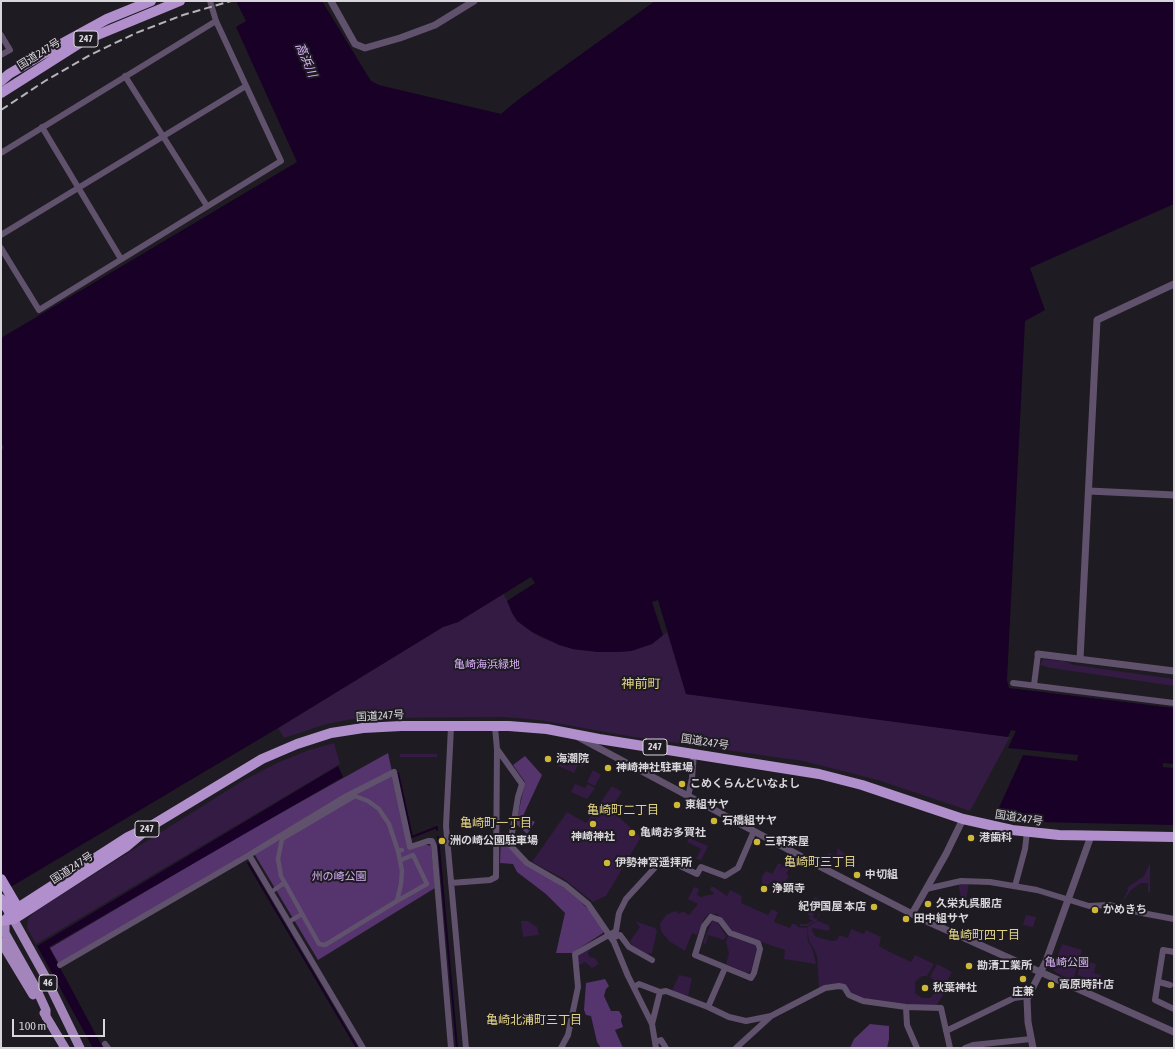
<!DOCTYPE html>
<html>
<head>
<meta charset="utf-8">
<style>
  body { margin:0 }
  #map { position:relative; width:1175px; height:1049px; overflow:hidden; background:#1f1b22; font-family:"Asap Condensed",sans-serif }
  canvas { display:block }
  .frame { position:absolute; inset:0; border:2px solid #d9d6db; pointer-events:none }
  .scale { position:absolute; left:12px; top:1019px; width:93px; height:18px; box-sizing:border-box; border:2px solid #d9d6db; border-top:0; padding-left:5px; font-size:12px; line-height:14px; white-space:nowrap; color:#d9d6db; -webkit-text-stroke:3px #1f1b22; paint-order:stroke }
</style>
</head>
<body>
<div id="map">
<canvas width="1175" height="1049"></canvas>
<div class="frame"></div>
<div class="scale">100 m</div>
</div>
<script>
const ctx = document.querySelector('canvas').getContext('2d');
ctx.lineJoin = 'round';
function fill(path, color) {
  ctx.fillStyle = color;
  ctx.fill(path, 'evenodd');
}
function poly(rows) {
  const path = new Path2D();
  for (const r of rows) {
    path.moveTo(r[0], r[1]);
    for (let i = 2; i < r.length; i += 2) path.lineTo(r[i], r[i + 1]);
  }
  return path;
}
function stroke(path, color, width, dash) {
  ctx.strokeStyle = color;
  ctx.lineWidth = width;
  ctx.lineCap = dash ? 'butt' : 'round';
  ctx.setLineDash(dash || []);
  ctx.stroke(path);
}
function drawText(font, color, halo, rows, align = 'center') {
  ctx.font = font + ' "Asap Condensed","Noto Sans JP",sans-serif';
  ctx.lineWidth = 4;
  ctx.setLineDash([]);
  ctx.textBaseline = 'middle';
  ctx.strokeStyle = halo;
  ctx.fillStyle = color;
  for (const [text, x, y, turn = 0] of rows) {
    ctx.save();
    ctx.translate(x, y);
    ctx.rotate((+turn || 0) * Math.PI / 180);
    ctx.textAlign = isNaN(turn) ? turn : align;
    if (halo) ctx.strokeText(text, 0, 0);
    ctx.fillText(text, 0, 0);
    ctx.restore();
  }
}
fill(poly([
  [503,594,525,627,540,637,573,649,598,652,631,651,652,644,667,632,686,694,1010,737,970,811,878,780,803,761,628,736,539,720,504,717,359,718,326,724,284,738,278,728,443,627,458,622],
  [1043,659,1064,661,1074,665,1174,679,1174,686,1051,668,1040,665],
  [334,743,340,764,36,944,27,928,28,919,34,912,244,780,279,762,309,750],
  [578,749,587,761,585,765,581,766,572,760],
  [400,754,437,754,437,757,400,757],
  [571,761,578,765,574,773,558,766,562,763,568,766],
  [593,770,601,775,595,786,587,782],
  [575,784,585,788,588,784,595,788,587,799,571,792],
  [612,786,622,792,610,809,641,837,606,896,593,902,564,879,532,862,567,812,586,823],
  [689,838,708,846,701,860,696,859,701,849,687,842],
  [838,848,843,853,851,855,849,862,828,855,828,853,836,856],
  [1150,863,1150,893,1148,892,1148,883,1141,883,1131,890,1121,904,1128,890,1127,888,1144,876],
  [778,864,782,864,780,871,783,865,789,869,786,874,789,876,783,885,775,880,767,885,762,883,762,876,766,871,772,874],
  [958,883,969,883,966,901,962,902],
  [694,887,699,889,697,895,701,897,708,895,712,895,714,893,710,890,711,887,714,887,727,896,730,890,742,896,741,903,768,915,772,909,778,912,774,922,790,928,792,924,795,924,798,927,807,928,808,942,812,947,816,964,784,959,785,950,735,933,717,914,708,914,704,919,697,935,692,933,685,951,669,941,661,931,660,924,666,915,675,911,680,914,682,911,689,915,698,904,688,899],
  [814,897,822,900,821,904,825,902,832,904,825,903,822,905,817,921,807,926,800,926,800,924,807,924,813,921,809,919,810,916,817,919,820,908,816,907,813,917,808,915,813,903,814,907,816,902,818,902,813,900],
  [1026,915,1036,917,1033,927,1023,925],
  [521,921,528,921,537,927,539,935,523,937],
  [635,921,655,928,657,931,652,953,648,954,635,948,632,945,630,941,640,927],
  [712,921,717,922,726,936,724,940,708,935,706,944,703,943],
  [818,921,828,925,830,928,828,931,813,928,812,930,815,936,820,938,832,941,837,940,839,935,848,938,851,929,864,934,866,930,881,937,879,946,888,951,911,962,915,955,934,964,927,976,922,976,915,982,915,993,922,998,930,998,936,991,936,982,930,977,937,964,952,972,946,983,945,992,936,1006,908,1005,866,999,850,993,844,984,819,988,817,956,813,947,809,941,807,927],
  [728,936,756,945,757,947,751,971,747,973,726,964,729,953,726,942],
  [1062,944,1082,950,1073,981,1055,972,1053,968],
  [592,948,588,953,589,957,595,958,599,964,592,968,585,962,580,965,578,964,577,955],
  [1082,960,1096,964,1094,973,1101,975,1100,982,1077,975],
  [679,975,692,978,688,996,672,991]
]), '#331b43');
fill(poly([
  [388,753,409,850,424,844,431,846,435,888,318,960,252,850,59,964,50,948,243,834],
  [525,756,542,775,523,816,535,822,527,834,516,824,525,782,513,765],
  [501,837,507,839,513,852,564,888,580,901,592,913,603,929,603,933,572,953,556,953,565,913,546,894,517,872,513,864,500,863],
  [605,979,609,986,606,989,604,996,611,1011,619,1011,622,1016,621,1021,623,1027,615,1030,623,1048,601,1048,597,1042,591,1016,586,1015,584,1010,586,983],
  [870,1024,889,1026,889,1039,887,1048,850,1048,854,1039]
]), '#56346e');
fill(poly([
  [236,1,322,1,371,81,379,85,501,114,519,99,655,1,1174,1,1174,204,1030,268,1045,310,1025,321,1007,680,1009,688,1174,708,1174,764,1163,763,1163,767,1174,768,1174,825,1037,822,996,814,1023,755,1077,761,1078,755,1008,748,1016,731,1011,730,1008,737,686,694,658,600,652,602,663,635,652,644,631,651,619,652,598,652,573,649,559,645,532,632,517,621,512,613,507,601,535,583,531,577,458,622,443,627,278,728,14,885,1,891,1,450,4,448,1,442,1,338,297,162,236,27,246,21],
  [338,766,343,777,49,947,103,1048,93,1048,37,946]
]), '#180027');
stroke(poly([
  [398,773,412,837,437,827,437,830],
  [438,837,457,1048],
  [248,863,357,1048]
]), '#180027', 2);
stroke(poly([
  [398,851,389,824,379,809,368,801,355,796,282,839,278,859,281,876,319,944,325,945,397,901,401,884,402,871,398,851,402,850],
  [274,890,284,883],
  [397,901,427,884,413,855,401,860],
  [292,920,302,914]
]), '#60516c', 4.5);
stroke(poly([
  [1,35,10,50,1,55],
  [125,76,207,206],
  [42,127,121,259],
  [1,153,216,21],
  [1,235,246,86],
  [1,248,39,310,281,161,216,21,210,1],
  [1013,683,1174,703],
  [1034,685,1038,654],
  [451,727,446,826,466,1048],
  [497,749,522,784,518,797,510,845,527,863,565,885,588,904,614,942,628,976,652,1024,656,1048],
  [688,797,692,778,694,753],
  [249,855,343,798,394,772,410,847,428,841,432,841,434,846,451,1048],
  [451,883,490,880,496,877,497,749,495,727],
  [1015,886,1025,849,1027,832],
  [926,889,961,881,990,882,1037,890,1089,906,1109,905,1142,913,1174,919],
  [711,917,720,920,730,933,758,943,760,949,754,973,751,978,695,955,704,926,711,917],
  [612,938,620,935,629,947,652,960],
  [1174,952,1163,950,1155,1000,1174,1009],
  [60,965,249,855,363,1048],
  [1159,982,1170,985],
  [634,987,639,984,660,992,666,991,708,1007,729,1017,746,1021,771,1016,825,988,839,986,844,987,849,995,863,1001,906,1007,941,1008,950,1048],
  [708,1007,725,968],
  [906,1007,907,1025,917,1048],
  [652,1024,660,992],
  [946,1031,1014,998,1028,996],
  [655,1042,661,1040,666,1048],
  [105,1044,108,1048],
  [561,1048,568,1035,578,987,575,954,616,931,619,913,626,899,660,862,674,863,697,874,701,867,725,876,738,868,754,831],
  [736,1048,770,1017],
  [965,1048,973,1045,1031,1039]
]), '#60516c', 6);
stroke(poly([
  [331,1,355,44,365,48,400,38,435,25,474,1],
  [1089,491,1174,495],
  [1038,654,1174,671],
  [1080,659,1097,320,1174,284],
  [578,737,819,866,922,919,1174,1032],
  [912,914,946,854,963,819],
  [1033,1048,1028,1022,1027,999,1046,961,1091,836]
]), '#60516c', 7);
stroke(poly([
  [1,942,33,995],
  [44,1013,65,1048],
  [46,1017,46,1010,36,988,5,933,5,921,10,913,45,976,80,1048]
]), '#a385bc', 9);
stroke(poly([
  [1,81,9,74,43,54,107,19,151,1],
  [1,93,83,41,180,1],
  [151,826,262,759,297,744,331,733,363,728,401,726,509,726,547,729,599,739,819,774,862,785,963,819,1012,830,1059,835,1174,837],
  [1,879,18,908],
  [1,899,10,913,128,837,151,826,127,846,28,910,14,919,1,921]
]), '#b08fcc', 10);
stroke(poly([
  [1,110,45,81,90,55,136,33,183,15,231,1]
]), '#b6b3b8', 2, [8, 4]);
for (const [x, y, r, color] of [
  [548,759,4,"#ceb837"],
  [608,768,4,"#ceb837"],
  [682,784,4,"#ceb837"],
  [677,805,4,"#ceb837"],
  [714,821,4,"#ceb837"],
  [593,824,4,"#ceb837"],
  [632,833,4,"#ceb837"],
  [971,838,4,"#ceb837"],
  [442,841,4,"#ceb837"],
  [757,842,4,"#ceb837"],
  [607,863,4,"#ceb837"],
  [857,875,4,"#ceb837"],
  [764,889,4,"#ceb837"],
  [928,904,4,"#ceb837"],
  [874,907,4,"#ceb837"],
  [1095,910,4,"#ceb837"],
  [906,919,4,"#ceb837"],
  [969,966,4,"#ceb837"],
  [1023,979,4,"#ceb837"],
  [1051,985,4,"#ceb837"],
  [925,988,4,"#ceb837"]
]) {
  const dot = new Path2D();
  dot.arc(x, y, r, 0, 2 * Math.PI);
  ctx.fillStyle = color;
  ctx.fill(dot);
  stroke(dot, '#1f1b22', 1.5);
}
for (const [x, y, w] of [
  [86,39,24],
  [655,747,24],
  [147,829,24],
  [48,983,18]
]) {
  const box = new Path2D();
  box.roundRect(x - w / 2, y - 8, w, 16, 3);
  ctx.fillStyle = '#1f1b22';
  ctx.fill(box);
  stroke(box, '#d9d6db', 1);
}
drawText('bold 10px', '#d9d6db', null, [
  ["247",86,39],
  ["247",655,747],
  ["247",147,829],
  ["46",48,983]
]);
drawText('11px', '#d9d6db', '#1f1b22', [
  ["国道247号",39,54,-32],
  ["国道247号",380,716,-3],
  ["国道247号",705,742,9],
  ["国道247号",1019,818,9],
  ["国道247号",72,868,-33]
]);
drawText('11px', '#d6aff6', '#1f1b22', [
  ["亀崎海浜緑地",487,665],
  ["州の崎公園",339,877],
  ["亀崎公園",1067,963]
]);
drawText('bold 11px', '#d9d6db', '#1f1b22', [
  ["海潮院",556,759],
  ["神崎神社駐車場",616,768],
  ["こめくらんどいなよし",690,784],
  ["東組サヤ",685,805],
  ["石橋組サヤ",722,821],
  ["亀崎お多賀社",640,833],
  ["神崎神社",593,837,"center"],
  ["港歯科",979,838],
  ["洲の崎公園駐車場",450,841],
  ["三軒茶屋",765,842],
  ["伊勢神宮遥拝所",615,863],
  ["中切組",865,875],
  ["浄顕寺",772,889],
  ["久栄丸呉服店",936,904],
  ["紀伊国屋 本店",866,907,"right"],
  ["かめきち",1103,910],
  ["田中組サヤ",914,919],
  ["勘清工業所",977,966],
  ["高原時計店",1059,985],
  ["秋葉神社",933,988],
  ["庄兼",1023,992,"center"]
], 'left');
drawText('italic 12px', '#dfb8ff', '#1f1b22', [
  ["高浜川",306,60,67]
]);
drawText('12px', '#e3d586', '#1f1b22', [
  ["亀崎町二丁目",623,810],
  ["亀崎町一丁目",496,823],
  ["亀崎町三丁目",820,862],
  ["亀崎町四丁目",984,935],
  ["亀崎北浦町三丁目",534,1020]
]);
drawText('13px', '#e3d586', '#1f1b22', [
  ["神前町",641,684]
]);
</script>
</body>
</html>
